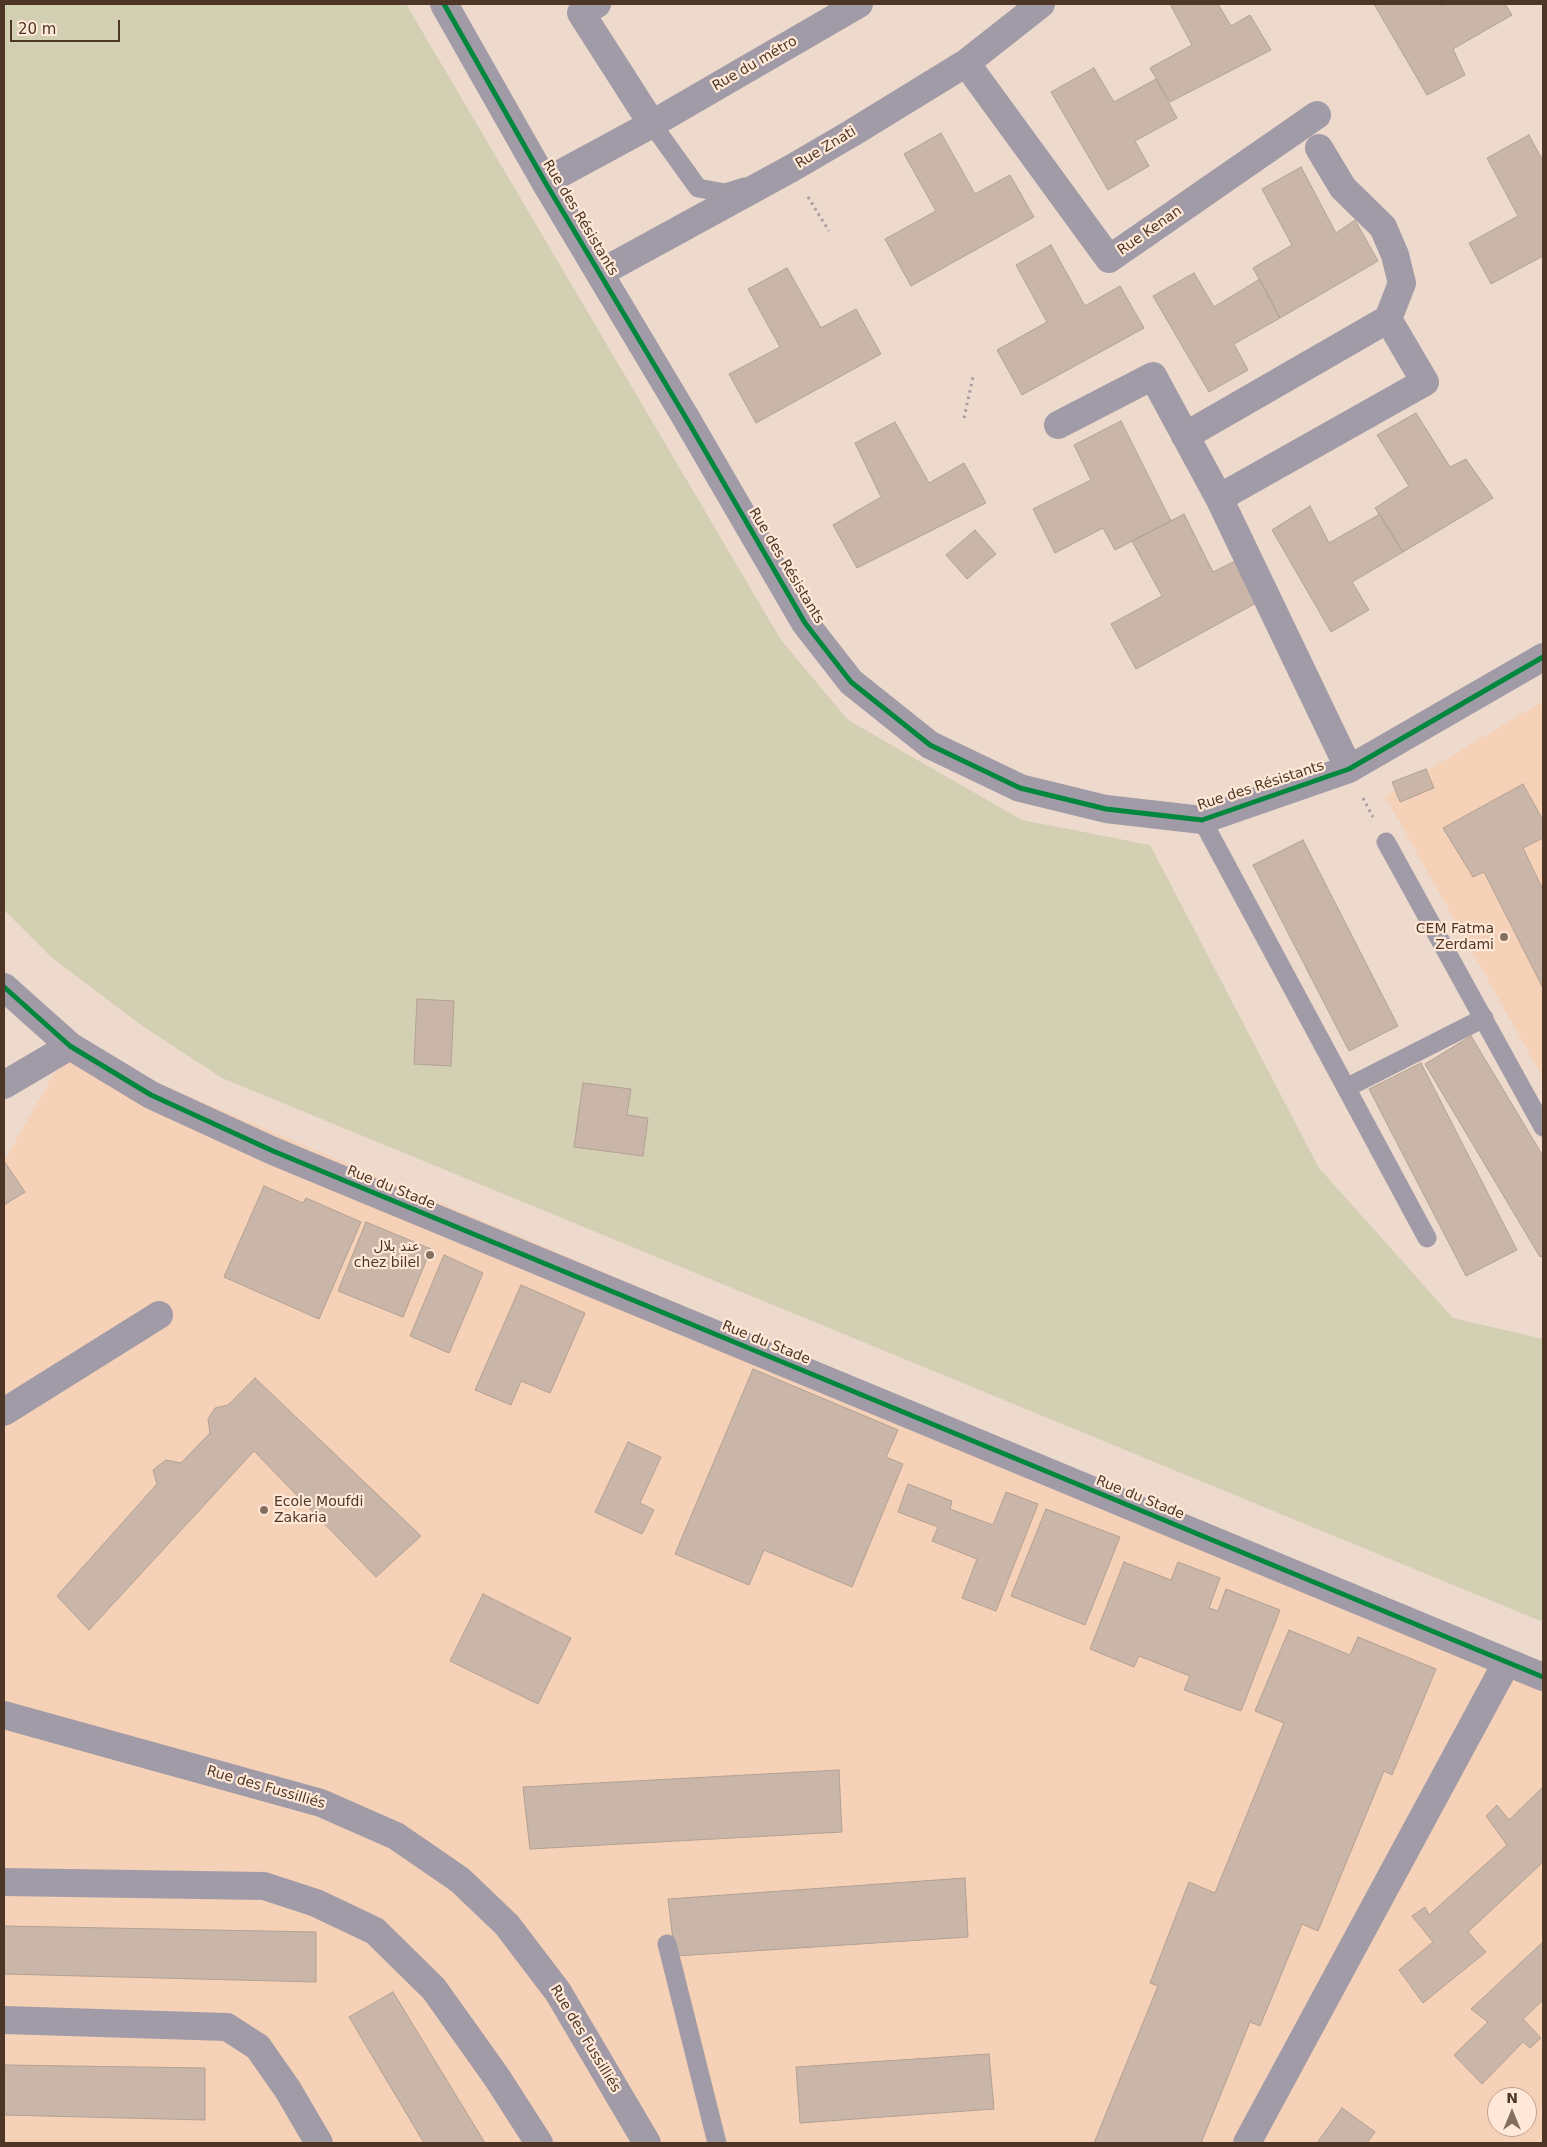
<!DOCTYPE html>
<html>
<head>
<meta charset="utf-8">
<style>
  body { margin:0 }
  #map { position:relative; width:1547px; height:2147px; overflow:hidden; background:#eddacc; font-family:"DejaVu Sans",sans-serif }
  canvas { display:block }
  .frame { position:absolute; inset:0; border:5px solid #4d3625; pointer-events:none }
  .north { position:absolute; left:1487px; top:2087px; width:50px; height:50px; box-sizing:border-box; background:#ffe8d7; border:1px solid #b8a190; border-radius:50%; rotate:0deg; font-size:14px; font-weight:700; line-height:20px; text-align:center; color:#4d3625 }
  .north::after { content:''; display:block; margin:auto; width:18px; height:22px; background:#856f5f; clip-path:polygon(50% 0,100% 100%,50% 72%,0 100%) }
  .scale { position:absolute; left:10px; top:20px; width:110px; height:22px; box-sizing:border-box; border:2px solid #4d3625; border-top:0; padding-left:6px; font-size:15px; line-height:18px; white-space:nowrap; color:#4d3625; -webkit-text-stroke:4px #ffe8d7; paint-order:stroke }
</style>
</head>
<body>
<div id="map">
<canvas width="1547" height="2147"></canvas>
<div class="frame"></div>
<div class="north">N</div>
<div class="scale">20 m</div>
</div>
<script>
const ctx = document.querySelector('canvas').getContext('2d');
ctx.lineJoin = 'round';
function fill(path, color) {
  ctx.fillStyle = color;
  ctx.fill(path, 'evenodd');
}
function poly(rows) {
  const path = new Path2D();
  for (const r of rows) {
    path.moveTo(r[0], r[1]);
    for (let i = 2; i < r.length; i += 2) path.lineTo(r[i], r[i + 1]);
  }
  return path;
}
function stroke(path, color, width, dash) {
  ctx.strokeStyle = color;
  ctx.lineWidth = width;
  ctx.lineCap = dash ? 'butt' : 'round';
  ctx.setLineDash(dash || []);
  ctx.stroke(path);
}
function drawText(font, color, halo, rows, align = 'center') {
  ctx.font = font + ' "DejaVu Sans","Noto Sans Arabic",sans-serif';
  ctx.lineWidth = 4.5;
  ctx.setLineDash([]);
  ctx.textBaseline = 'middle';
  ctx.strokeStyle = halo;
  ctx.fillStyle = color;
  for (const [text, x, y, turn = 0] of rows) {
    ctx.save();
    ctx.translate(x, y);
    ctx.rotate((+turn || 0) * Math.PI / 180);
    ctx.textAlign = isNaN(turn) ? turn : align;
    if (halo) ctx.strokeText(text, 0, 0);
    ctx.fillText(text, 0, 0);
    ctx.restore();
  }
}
fill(poly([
  [1543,701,1543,1078,1385,796],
  [70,1046,1543,1670,1543,2143,4,2143,4,1161],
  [1497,2097,1527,2097,1527,2127,1497,2127]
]), '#f5d1b7');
fill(poly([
  [4,4,406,4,781,640,848,720,1022,820,1150,845,1319,1168,1453,1318,1543,1339,1543,1622,222,1078,141,1025,51,957,4,910]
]), '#d3cfb3');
const building = poly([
  [1170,4,1218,4,1231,26,1250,15,1271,50,1170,102,1150,68,1192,45,1170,4],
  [1374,4,1440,4,1440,6,1444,4,1505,4,1512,15,1453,49,1465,75,1427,95,1374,4],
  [1094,68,1114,102,1156,79,1177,118,1135,141,1149,166,1108,190,1051,92,1094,68],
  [941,133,975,194,1010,175,1034,217,911,286,885,239,936,211,904,154,941,133],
  [1529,135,1543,161,1543,256,1491,284,1469,243,1518,216,1487,158,1529,135],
  [1301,167,1336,233,1355,220,1378,261,1280,318,1253,268,1292,245,1262,189,1301,167],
  [1051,245,1085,306,1120,286,1144,328,1022,395,997,350,1047,322,1016,265,1051,245],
  [787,268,821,328,856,309,881,354,756,423,729,374,780,347,748,289,787,268],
  [1194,273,1214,307,1260,279,1280,318,1234,344,1248,370,1209,392,1153,296,1194,273],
  [1416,413,1450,467,1466,459,1493,498,1403,552,1375,508,1409,486,1377,435,1416,413],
  [1121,421,1171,521,1115,550,1103,528,1055,553,1033,509,1091,480,1074,445,1121,421],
  [895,422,929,483,964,463,986,503,857,568,833,525,881,497,855,443,895,422],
  [1310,506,1329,543,1380,514,1403,552,1352,582,1369,610,1331,632,1272,530,1310,506],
  [1184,514,1213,572,1235,561,1258,602,1136,669,1111,624,1162,596,1132,541,1184,514],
  [975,530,996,554,967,579,946,555,975,530],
  [1426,769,1434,788,1400,802,1392,782,1426,769],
  [1523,784,1543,820,1543,838,1523,848,1543,890,1543,988,1484,872,1473,877,1443,828,1523,784],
  [1303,840,1398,1026,1349,1051,1253,865,1303,840],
  [417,999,454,1001,451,1066,414,1064,417,999],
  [1471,1036,1543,1156,1543,1256,1540,1257,1425,1064,1471,1036],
  [1421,1063,1517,1250,1466,1276,1369,1089,1421,1063],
  [583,1083,631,1089,627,1115,648,1118,643,1156,574,1147,583,1083],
  [4,1161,25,1192,4,1205,4,1161],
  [264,1186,303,1203,306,1198,361,1222,319,1319,224,1277,264,1186],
  [366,1222,431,1249,403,1317,338,1291,366,1222],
  [444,1255,483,1273,449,1353,410,1336,444,1255],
  [521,1285,585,1313,550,1393,521,1381,511,1405,475,1390,521,1285],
  [753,1369,898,1430,886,1457,903,1464,852,1587,764,1550,749,1585,675,1554,753,1369],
  [255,1378,421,1536,376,1577,254,1451,89,1630,57,1596,157,1484,153,1470,166,1460,181,1463,210,1433,208,1419,215,1408,228,1405,255,1378],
  [628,1442,661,1457,640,1503,654,1510,642,1534,595,1512,628,1442],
  [908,1484,952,1501,950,1509,993,1525,1006,1492,1038,1504,996,1611,962,1598,977,1559,932,1541,938,1527,898,1512,908,1484],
  [1046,1509,1120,1537,1085,1625,1011,1596,1046,1509],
  [1124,1562,1171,1580,1178,1562,1220,1578,1209,1608,1218,1611,1226,1589,1280,1610,1241,1711,1184,1690,1190,1676,1139,1656,1134,1667,1090,1649,1124,1562],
  [483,1594,571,1638,538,1704,450,1661,483,1594],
  [1289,1630,1350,1655,1358,1637,1436,1669,1392,1775,1384,1771,1318,1931,1302,1924,1260,2026,1250,2022,1201,2143,1094,2143,1158,1986,1150,1983,1189,1882,1215,1893,1284,1723,1255,1711,1289,1630],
  [839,1770,842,1832,530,1849,523,1787,839,1770],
  [1543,1787,1543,1862,1468,1932,1486,1952,1423,2003,1399,1970,1433,1942,1412,1916,1425,1907,1429,1915,1507,1845,1486,1816,1497,1805,1509,1820,1543,1787],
  [965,1878,968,1937,675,1956,668,1899,965,1878],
  [4,1926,316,1932,316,1982,4,1974,4,1926],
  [1543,1942,1543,2000,1523,2019,1541,2038,1530,2048,1523,2042,1482,2084,1454,2055,1488,2022,1471,2009,1543,1942],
  [393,1992,485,2143,424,2143,349,2017,393,1992],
  [989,2054,994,2109,800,2123,796,2067,989,2054],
  [4,2065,205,2068,205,2120,4,2115,4,2065],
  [1342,2108,1375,2132,1367,2143,1317,2143,1342,2108]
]);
fill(building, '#c9b6a8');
stroke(building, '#b3a193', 1);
stroke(poly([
  [808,197,829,231],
  [964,418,973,377],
  [1363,798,1373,817]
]), '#a69ea1', 3, [2.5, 4]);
stroke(poly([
  [652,124,698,188,725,193,744,187],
  [1202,820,1427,1238],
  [1386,842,1543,1127],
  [1346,1088,1484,1018],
  [667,1944,717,2143]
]), '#a19ba7', 19);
stroke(poly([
  [444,4,545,182,686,418,805,623,851,682,930,745,1020,788,1106,809,1202,820,1349,769,1543,657],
  [597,4,581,13,652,124],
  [966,63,1109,259,1317,115],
  [545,182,652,124,859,4],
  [600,273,792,168,852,133,966,63,1041,4],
  [1058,425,1153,376,1219,498,1349,769],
  [1185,436,1388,319,1402,283,1395,255,1383,227,1343,188,1319,148],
  [1219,498,1425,382,1388,319],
  [4,987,70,1046,151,1095,273,1151,1543,1677],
  [4,1085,70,1046],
  [4,1412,159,1315],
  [4,1715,321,1803,396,1836,460,1880,507,1925,558,1992,647,2143],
  [4,1882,264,1886,316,1903,375,1931,434,1989,496,2076,539,2143],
  [4,2020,227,2027,258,2047,288,2090,319,2143],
  [1247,2143,1507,1662]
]), '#a19ba7', 28);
stroke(poly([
  [444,4,545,182,686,418,805,623,851,682,930,745,1020,788,1106,809,1202,820,1349,769,1543,657],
  [4,987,70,1046,151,1095,273,1151,1543,1677]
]), '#00873e', 5);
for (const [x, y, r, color] of [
  [1504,937,5,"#856f5f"],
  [430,1255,5,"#856f5f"],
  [264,1510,5,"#856f5f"]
]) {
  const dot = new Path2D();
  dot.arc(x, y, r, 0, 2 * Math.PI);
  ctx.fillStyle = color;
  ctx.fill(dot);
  stroke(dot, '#ffe8d7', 2);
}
drawText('14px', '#4d3625', '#ffe8d7', [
  ["Rue du métro",755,64,-30],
  ["Rue Znati",826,148,-31],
  ["Rue des Résistants",580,218,59],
  ["Rue Kenan",1150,231,-35],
  ["Rue des Résistants",786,566,59],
  ["Rue des Résistants",1261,786,-18],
  ["Rue du Stade",391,1188,22],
  ["Rue du Stade",766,1343,22],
  ["Rue du Stade",1140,1498,22],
  ["Rue des Fussilliés",266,1788,16],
  ["Rue des Fussilliés",585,2039,59]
]);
drawText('14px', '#4d3625', '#ffe8d7', [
  ["CEM Fatma",1494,929],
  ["Zerdami",1494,945],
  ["عند بلال",420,1247],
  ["chez bilel",420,1263],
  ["Ecole Moufdi",274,1502,"left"],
  ["Zakaria",274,1518,"left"]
], 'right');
</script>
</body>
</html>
